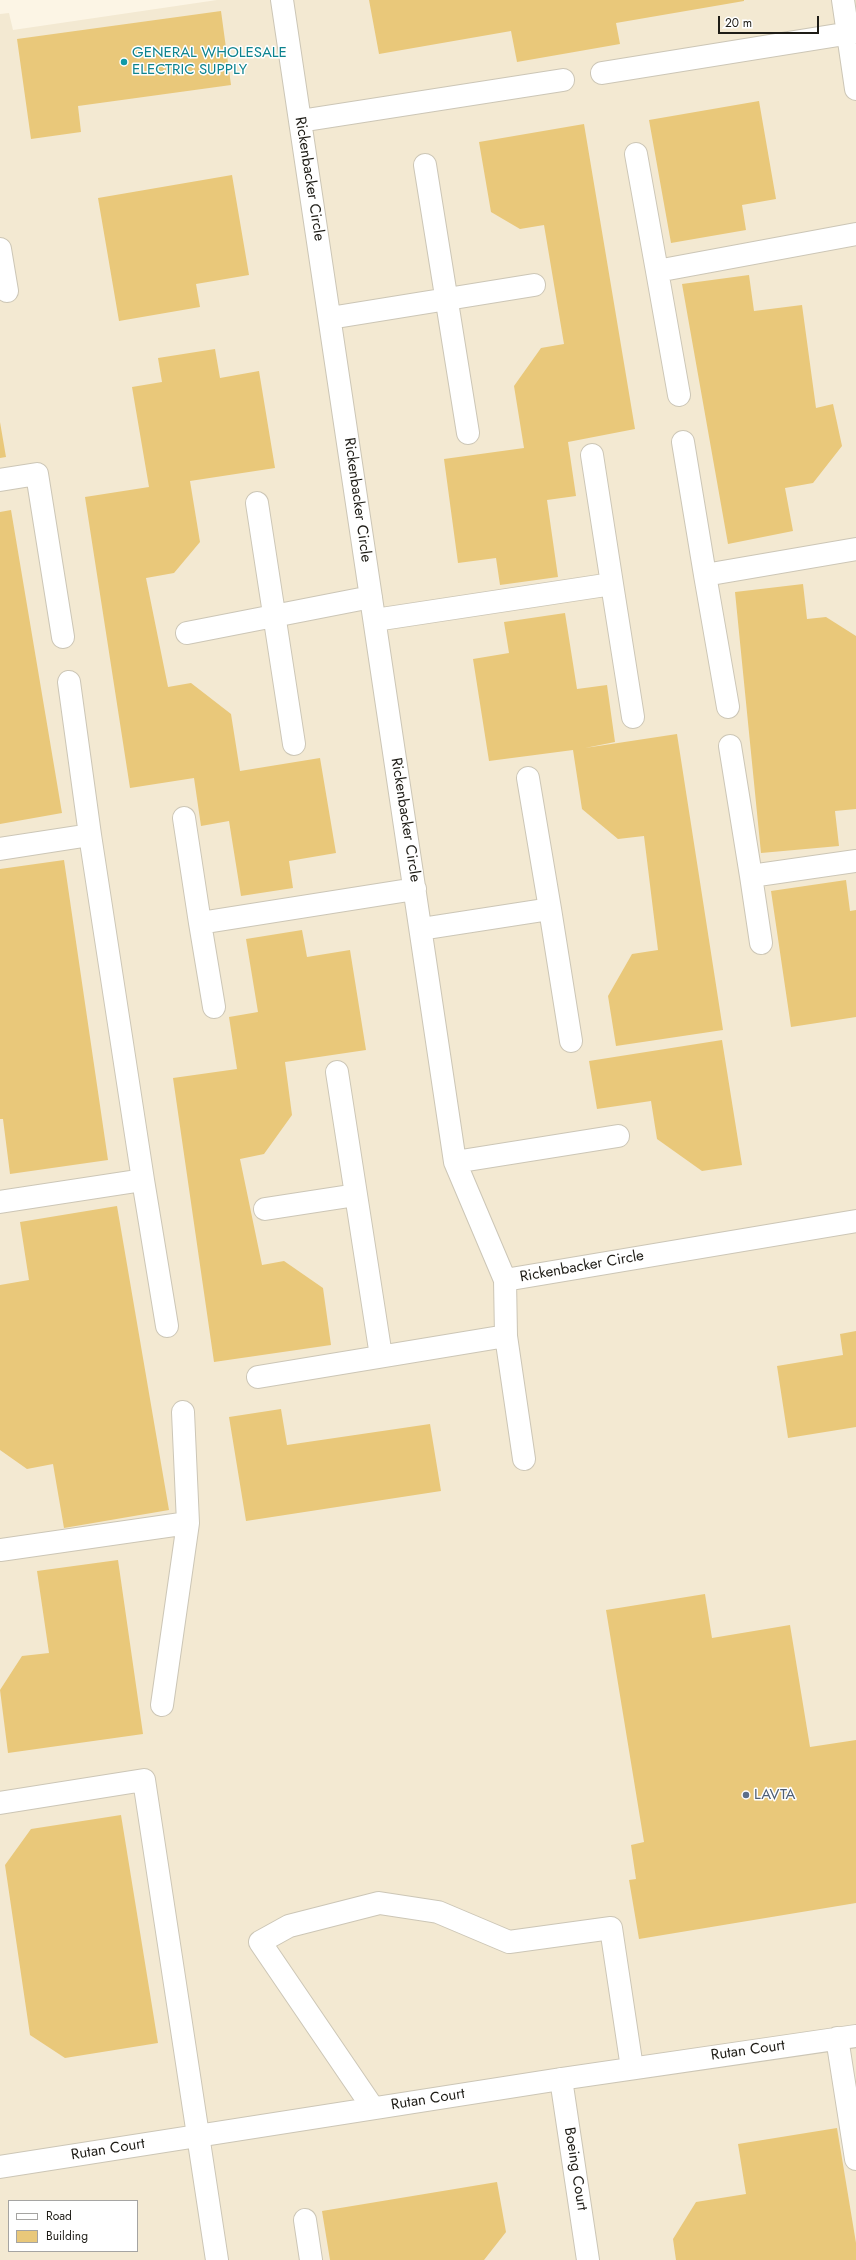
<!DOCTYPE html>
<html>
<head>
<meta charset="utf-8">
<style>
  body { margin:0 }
  #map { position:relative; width:856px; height:2260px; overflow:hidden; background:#fcf5e5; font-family:Jost,sans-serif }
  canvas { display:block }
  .legend { position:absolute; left:8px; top:2200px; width:130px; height:52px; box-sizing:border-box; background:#fff; border:1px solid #a5a4a2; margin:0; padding:5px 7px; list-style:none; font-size:12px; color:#1e1c16 }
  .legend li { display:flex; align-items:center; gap:8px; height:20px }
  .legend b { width:20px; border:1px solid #a5a4a2 }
  .scale { position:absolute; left:718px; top:16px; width:101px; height:18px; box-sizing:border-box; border:2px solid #1e1c16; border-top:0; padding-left:5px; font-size:12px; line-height:14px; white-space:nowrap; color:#1e1c16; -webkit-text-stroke:3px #fff; paint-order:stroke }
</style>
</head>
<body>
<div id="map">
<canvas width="856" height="2260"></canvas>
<ul class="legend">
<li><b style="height:5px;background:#fff"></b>Road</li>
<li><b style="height:11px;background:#e9c87a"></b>Building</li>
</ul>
<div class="scale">20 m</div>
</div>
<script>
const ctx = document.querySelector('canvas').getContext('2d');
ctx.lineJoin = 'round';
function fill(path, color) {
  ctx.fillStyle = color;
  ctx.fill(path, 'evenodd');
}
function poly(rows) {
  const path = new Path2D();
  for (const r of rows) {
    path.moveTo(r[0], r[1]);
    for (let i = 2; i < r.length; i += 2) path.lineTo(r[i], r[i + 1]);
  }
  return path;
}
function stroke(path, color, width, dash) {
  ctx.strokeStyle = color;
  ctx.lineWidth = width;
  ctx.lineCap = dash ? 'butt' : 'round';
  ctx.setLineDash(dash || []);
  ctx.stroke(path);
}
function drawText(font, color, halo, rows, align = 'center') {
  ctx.font = font + ' Jost,sans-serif';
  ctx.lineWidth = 3;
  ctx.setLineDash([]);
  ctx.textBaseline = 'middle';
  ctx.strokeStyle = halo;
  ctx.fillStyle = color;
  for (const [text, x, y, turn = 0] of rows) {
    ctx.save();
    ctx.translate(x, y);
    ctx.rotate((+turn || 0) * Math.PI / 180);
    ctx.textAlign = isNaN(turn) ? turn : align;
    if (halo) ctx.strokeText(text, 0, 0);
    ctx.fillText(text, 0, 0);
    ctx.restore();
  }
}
fill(poly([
  [217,0,856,0,856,2260,0,2260,0,14,9,13,13,30],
  [9,2201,137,2201,137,2251,9,2251]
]), '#f3e9d2');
fill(poly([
  [369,0,744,0,744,1,616,23,620,44,517,62,511,31,379,54],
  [221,11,231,85,78,106,81,132,31,139,17,39],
  [759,101,776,199,742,205,746,230,671,243,649,120],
  [584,124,635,429,568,442,576,496,547,500,558,577,500,585,496,558,458,563,444,459,524,448,514,386,541,348,564,344,544,225,520,229,491,212,479,142],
  [232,175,249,275,196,284,200,307,119,321,98,198],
  [749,275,754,311,802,305,816,408,833,404,842,446,813,483,785,488,793,531,728,544,682,284],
  [215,349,220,378,259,371,275,468,190,481,200,542,174,573,146,578,168,687,191,683,231,714,240,771,320,758,336,853,289,861,293,888,241,896,229,821,201,826,194,778,130,788,85,497,149,487,132,387,162,382,158,358],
  [0,422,6,457,0,458],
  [11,510,62,813,0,824,0,512],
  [803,584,807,619,826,617,856,636,856,809,835,811,839,846,761,853,735,592],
  [565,613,577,689,607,685,615,742,585,748,677,734,723,1030,616,1046,608,996,632,954,658,950,644,836,618,839,582,809,573,750,489,761,473,659,509,653,504,622],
  [64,860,108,1160,10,1174,3,1119,0,1119,0,869],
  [846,880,850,911,856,910,856,1017,791,1027,771,891],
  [302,930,307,957,350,950,366,1050,285,1062,292,1115,264,1154,240,1159,262,1265,284,1261,323,1288,331,1345,214,1362,173,1078,237,1069,229,1017,258,1012,246,939],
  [722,1040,742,1165,702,1171,657,1139,651,1101,597,1109,589,1061],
  [117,1206,169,1510,64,1528,53,1464,27,1469,0,1450,0,1285,29,1280,20,1222],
  [856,1331,856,1427,788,1438,777,1366,843,1355,840,1334],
  [281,1409,287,1445,430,1424,441,1491,246,1521,229,1417],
  [118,1560,143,1734,8,1753,0,1690,22,1656,49,1653,37,1571],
  [705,1594,712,1638,790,1625,810,1747,856,1740,856,1903,639,1939,629,1880,636,1879,631,1845,644,1842,606,1610],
  [121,1815,158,2043,65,2058,30,2035,5,1865,31,1829],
  [837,2128,856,2243,856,2260,676,2260,673,2239,696,2202,746,2194,738,2144],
  [497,2182,506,2232,484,2260,330,2260,322,2211]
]), '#e9c87a');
const minor = poly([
  [282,0,455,1162,505,1280,856,1221],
  [843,0,856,89],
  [602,73,856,32],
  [300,121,563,80],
  [636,154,657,271],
  [425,165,468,433],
  [0,249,7,291],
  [330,318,534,285],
  [679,395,657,271,856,234],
  [683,442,705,575],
  [592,455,612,584],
  [0,480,37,474,63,637],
  [257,503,294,744],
  [375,620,612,584,633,717],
  [187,633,371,597],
  [69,682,90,835],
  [728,707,705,575,856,549],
  [730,746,751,876,856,861],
  [528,778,550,909],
  [184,818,200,923],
  [0,849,90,835,143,1180,0,1202],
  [751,876,761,943],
  [421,929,550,909,571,1041],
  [214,1007,200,923,415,889],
  [337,1072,381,1356],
  [455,1162,618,1136],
  [143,1180,167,1326],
  [265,1209,356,1195],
  [505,1280,506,1336,524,1459],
  [258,1377,506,1336],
  [183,1412,188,1523],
  [0,1550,188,1523,162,1705],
  [0,1803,144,1780,217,2260],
  [837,2038,856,2159],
  [561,2079,588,2260],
  [373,2108,260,1942,289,1926,379,1903,438,1912,509,1942,611,1928,632,2068],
  [0,2167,561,2079,856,2036],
  [305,2220,311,2260]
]);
stroke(minor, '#ccc6b6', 24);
stroke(minor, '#fff', 22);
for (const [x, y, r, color] of [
  [124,62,4,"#0f9aa8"],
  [746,1795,4,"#5c6f8a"]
]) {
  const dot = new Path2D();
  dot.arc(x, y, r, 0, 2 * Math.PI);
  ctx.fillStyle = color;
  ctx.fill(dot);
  stroke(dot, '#fff', 1.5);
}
drawText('15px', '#0d838f', '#fff', [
  ["GENERAL WHOLESALE",132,53],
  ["ELECTRIC SUPPLY",132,70]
], 'left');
drawText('15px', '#1e1c16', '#fff', [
  ["Rickenbacker Circle",309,179,81],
  ["Rickenbacker Circle",357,500,82],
  ["Rickenbacker Circle",405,820,81],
  ["Rickenbacker Circle",582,1267,-10],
  ["Rutan Court",748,2051,-8],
  ["Rutan Court",428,2100,-9],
  ["Rutan Court",108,2150,-9],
  ["Boeing Court",575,2169,81]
]);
drawText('15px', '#4e5e75', '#fff', [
  ["LAVTA",754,1795]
], 'left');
</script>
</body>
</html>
